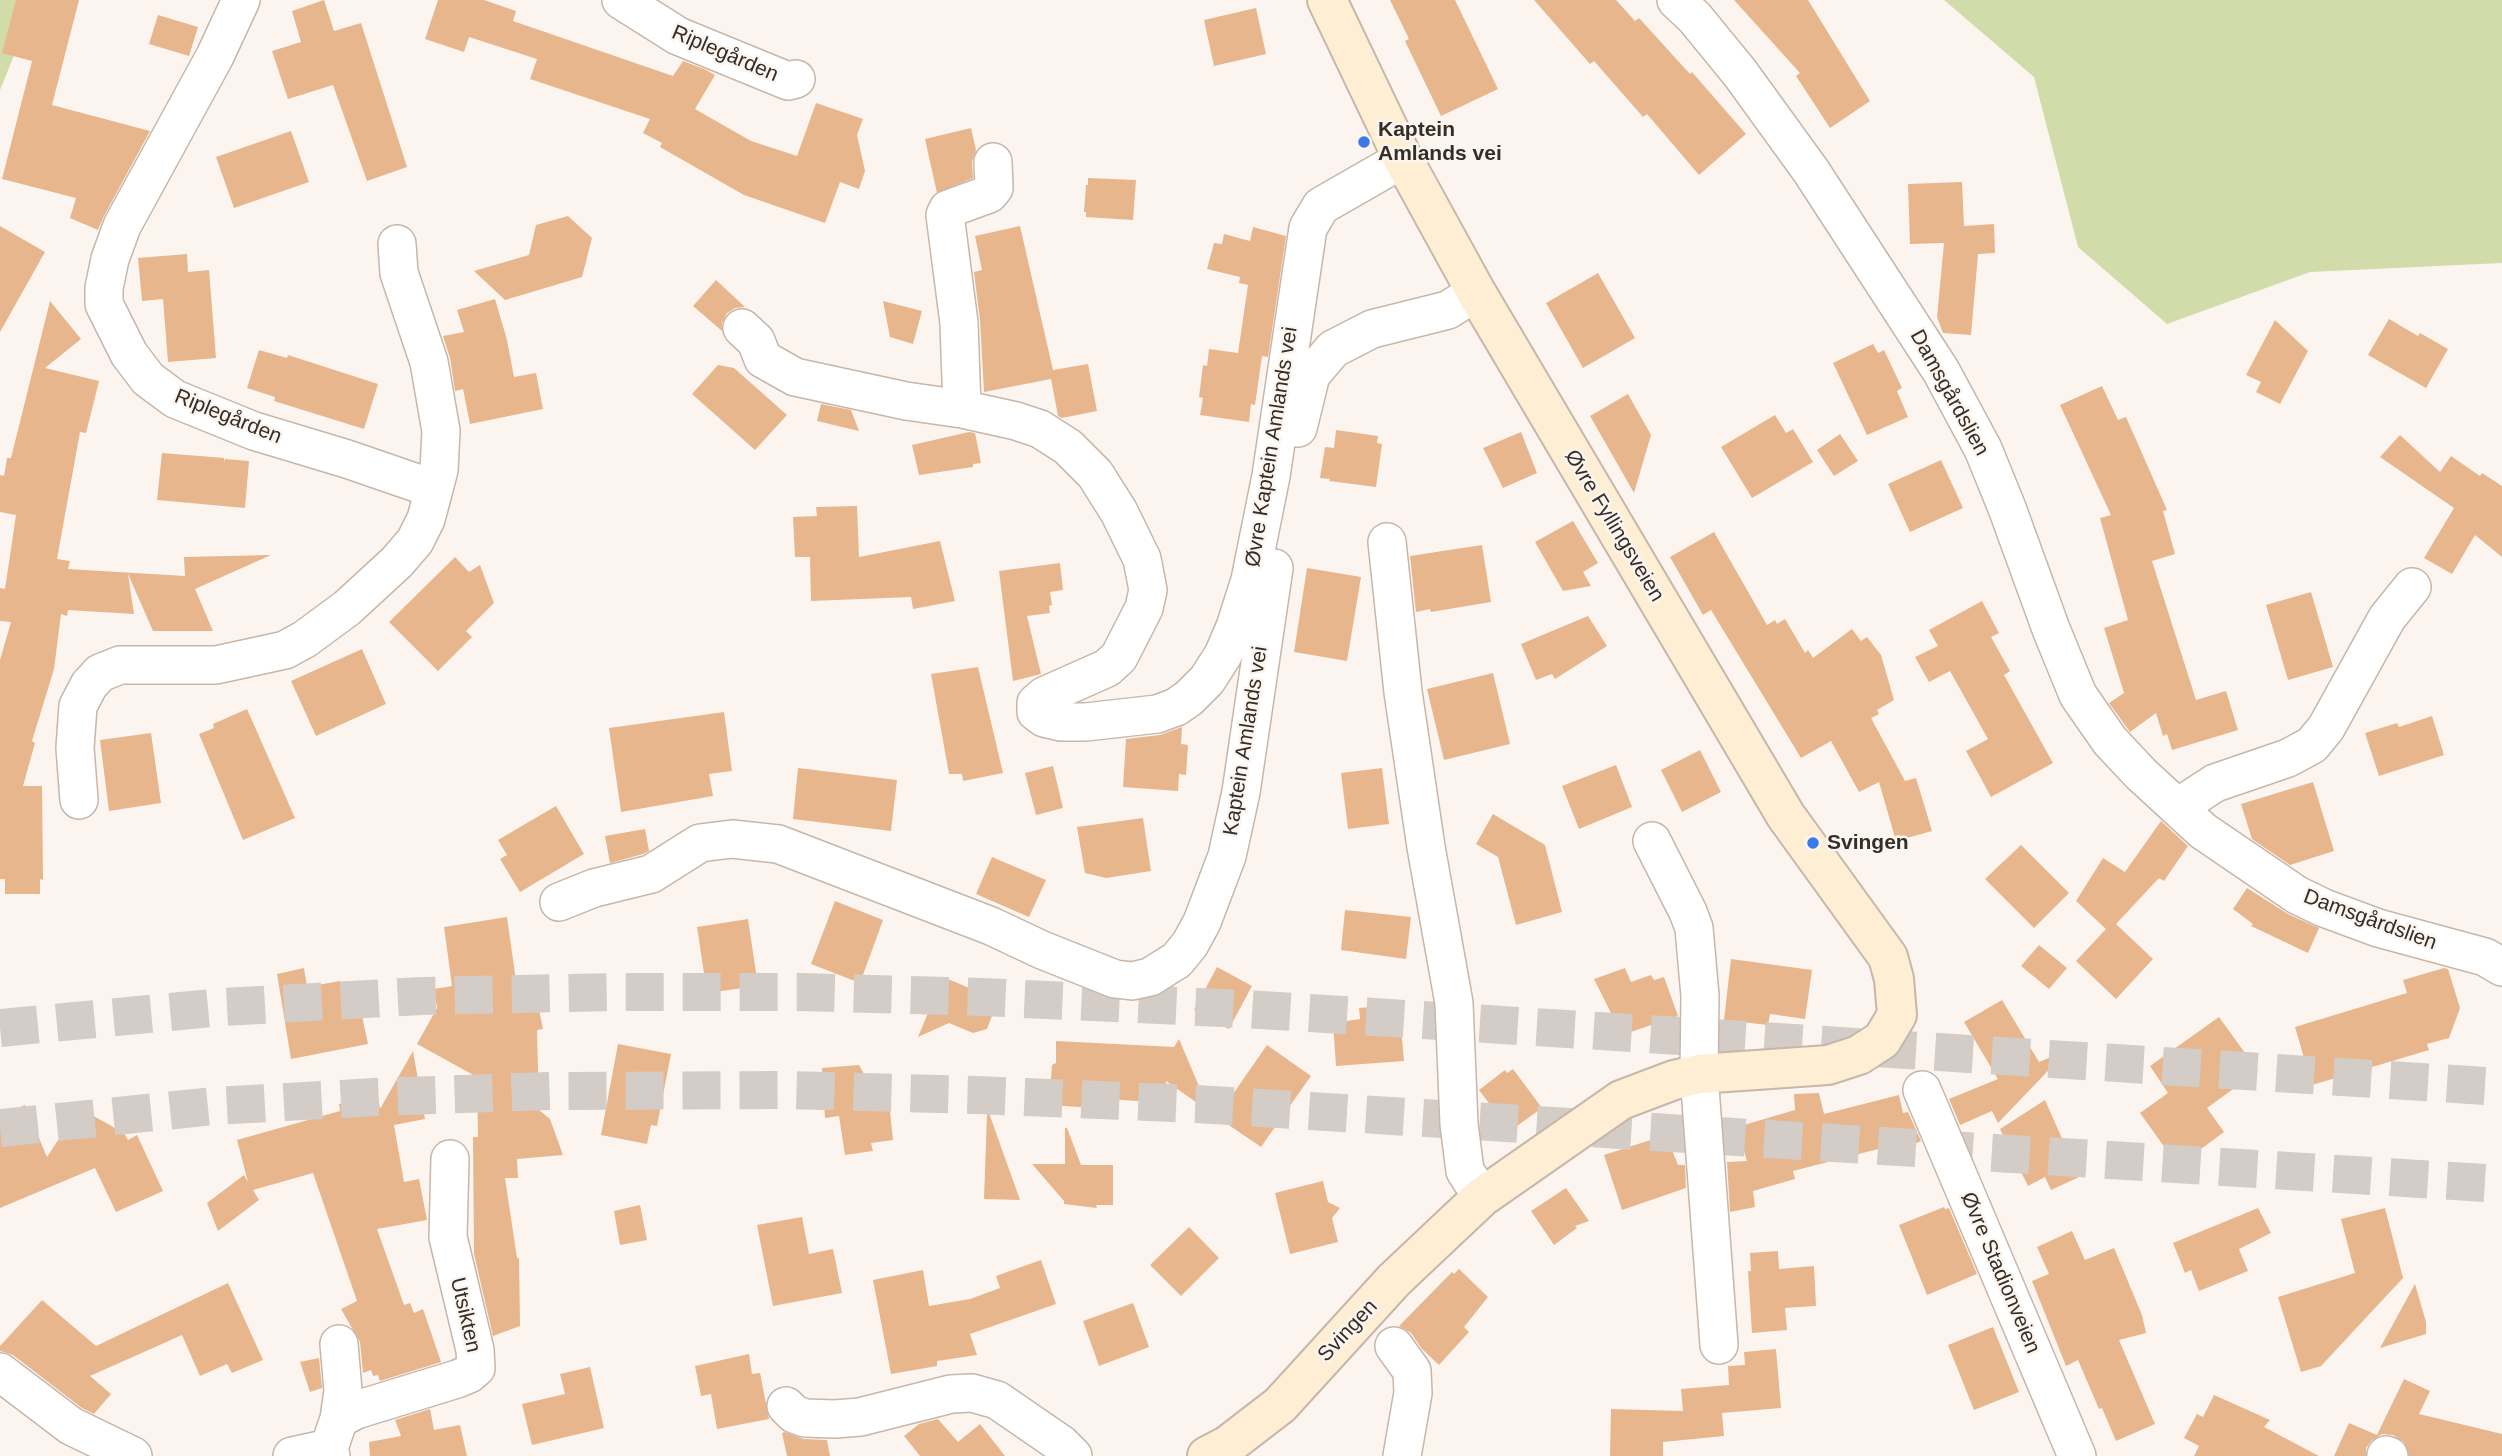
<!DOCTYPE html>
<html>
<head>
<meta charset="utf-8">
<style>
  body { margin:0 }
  canvas { display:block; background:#fcf5ef }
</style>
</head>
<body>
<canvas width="2502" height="1456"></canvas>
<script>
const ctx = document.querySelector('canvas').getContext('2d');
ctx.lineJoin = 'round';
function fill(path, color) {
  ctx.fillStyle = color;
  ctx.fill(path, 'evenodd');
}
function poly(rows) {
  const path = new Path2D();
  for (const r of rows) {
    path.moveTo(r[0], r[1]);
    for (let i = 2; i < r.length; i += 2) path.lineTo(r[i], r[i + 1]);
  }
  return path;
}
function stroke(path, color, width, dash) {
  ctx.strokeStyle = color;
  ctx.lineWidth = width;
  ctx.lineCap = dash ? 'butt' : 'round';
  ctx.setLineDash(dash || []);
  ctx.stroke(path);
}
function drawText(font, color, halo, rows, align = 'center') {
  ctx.font = font + ' Arial,sans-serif';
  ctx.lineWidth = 5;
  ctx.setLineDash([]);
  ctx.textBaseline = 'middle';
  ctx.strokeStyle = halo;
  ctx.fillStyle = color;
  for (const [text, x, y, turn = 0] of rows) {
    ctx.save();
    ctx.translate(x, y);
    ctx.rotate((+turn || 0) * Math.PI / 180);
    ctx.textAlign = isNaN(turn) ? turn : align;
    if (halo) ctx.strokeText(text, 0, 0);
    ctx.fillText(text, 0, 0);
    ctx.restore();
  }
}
fill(poly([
  [0,0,61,0,15,53,0,90],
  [1944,0,2502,0,2502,263,2310,272,2167,324,2078,247,2034,77]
]), '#d2dcaa');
fill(poly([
  [16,0,79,0,52,105,150,131,104,216,98,230,70,218,76,198,2,179,32,61,2,53],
  [324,0,334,31,361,23,407,167,367,181,333,85,288,99,272,51,301,42,292,11],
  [438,0,484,0,516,11,513,21,673,76,683,61,704,69,715,75,695,109,751,141,797,156,816,103,863,119,857,135,865,171,859,189,840,182,825,223,744,195,660,147,662,143,643,133,650,119,530,79,537,59,469,37,464,52,425,39],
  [1390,0,1455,0,1498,89,1441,116,1405,41,1409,39],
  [1534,0,1616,0,1635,21,1639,18,1690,74,1692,72,1746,134,1699,175,1647,114,1643,117,1594,61,1590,64],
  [1734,0,1808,0,1870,101,1830,128,1796,76,1800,73],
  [1256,8,1266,54,1214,66,1204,20],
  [158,15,198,27,189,56,149,44],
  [971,128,976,150,972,162,973,178,937,193,925,139],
  [291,131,309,182,234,208,216,157],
  [1088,178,1136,180,1133,220,1086,217,1086,212,1084,212,1086,185,1088,185],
  [1962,182,1964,226,1994,224,1995,253,1978,254,1971,335,1943,333,1937,317,1944,243,1910,244,1908,184],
  [568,216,592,238,582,277,505,300,474,271,529,255,536,225],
  [0,226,45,252,0,332],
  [1020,226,1053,370,1088,364,1097,411,1062,418,1058,416,1051,379,984,392,980,320,974,272,982,270,975,236],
  [1253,227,1286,236,1268,357,1262,356,1255,405,1251,404,1249,422,1200,415,1203,398,1199,397,1203,365,1207,366,1209,349,1238,353,1248,285,1239,283,1240,277,1207,269,1214,243,1222,244,1224,234,1250,241],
  [187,254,188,272,209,270,216,358,168,362,163,299,142,301,138,258],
  [1598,273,1635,338,1583,368,1546,303],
  [716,280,745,307,735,308,727,313,722,323,722,331,693,306],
  [495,299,507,340,514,377,536,373,543,409,470,424,463,389,455,391,450,358,443,336,464,332,457,310],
  [50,301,81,339,45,368,99,381,86,433,80,432,57,559,70,561,68,569,185,576,184,557,271,555,195,589,213,631,153,631,128,574,134,614,68,610,67,616,61,614,54,669,32,741,35,743,23,786,42,786,43,880,40,879,40,894,5,894,5,879,0,879,0,660,11,622,0,621,0,588,5,589,16,515,0,512,0,475,4,476,7,458,11,458],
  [883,301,922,311,913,344,890,337],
  [2389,319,2418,336,2420,333,2448,349,2426,388,2368,355],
  [2275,320,2308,351,2280,404,2256,392,2261,382,2246,375],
  [1873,344,1878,353,1884,350,1902,388,1897,391,1908,417,1867,435,1833,363],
  [259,350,287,358,288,355,378,384,364,429,274,401,275,397,247,388],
  [718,365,734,368,787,415,755,450,692,394],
  [2102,386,2118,420,2126,417,2167,510,2163,511,2175,554,2152,561,2196,700,2226,691,2238,730,2172,750,2167,734,2163,736,2156,713,2130,732,2109,703,2124,693,2104,628,2128,620,2100,518,2111,515,2060,405],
  [1628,394,1651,435,1634,493,1590,416],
  [821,404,851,410,859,431,817,421],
  [1775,415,1786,433,1793,429,1813,462,1752,498,1721,447],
  [1336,430,1378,436,1377,443,1382,444,1376,487,1329,481,1330,479,1320,478,1325,447,1334,448],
  [969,432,975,433,981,463,973,464,973,467,919,475,912,445],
  [1521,432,1537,473,1503,488,1483,448],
  [1840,434,1858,461,1834,476,1817,450],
  [2400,435,2440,472,2451,456,2480,476,2482,473,2502,486,2502,557,2475,535,2452,574,2424,558,2454,508,2380,457],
  [162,453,224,458,224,462,225,459,249,461,245,508,157,500],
  [1941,460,1963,508,1910,532,1888,484],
  [857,506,859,557,940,541,955,601,913,609,911,597,811,601,810,557,795,557,793,517,817,516,816,507],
  [1573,521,1598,563,1583,572,1591,586,1563,591,1535,542],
  [1714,532,1767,625,1775,620,1777,624,1785,619,1805,653,1808,650,1813,658,1852,629,1861,641,1867,637,1881,655,1894,700,1877,710,1879,714,1871,718,1905,781,1916,778,1932,831,1896,841,1879,782,1859,792,1831,741,1801,758,1711,610,1703,615,1670,557],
  [1482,545,1491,602,1431,612,1430,609,1416,612,1410,556],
  [455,557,469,572,480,565,494,603,466,631,472,637,438,671,389,622],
  [1060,563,1063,590,1050,592,1052,605,1049,606,1050,613,1027,616,1041,674,1013,681,999,571],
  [1307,568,1361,577,1347,661,1294,652],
  [2311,592,2333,667,2288,680,2266,605],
  [1982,601,1999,633,1991,637,2010,671,2004,675,2053,763,1991,797,1966,751,1988,739,1950,671,1929,682,1915,657,1938,646,1929,630],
  [1588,616,1607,646,1555,679,1552,674,1536,680,1521,644],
  [362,649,386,704,316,736,291,681],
  [978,667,1003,773,963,781,962,774,949,774,931,674],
  [1493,673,1510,744,1444,760,1427,689],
  [247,709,295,818,243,840,199,734,214,728,213,724],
  [724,712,732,771,709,774,713,796,621,812,609,728],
  [2432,716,2444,755,2379,776,2365,733,2397,723,2399,727],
  [1182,727,1181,744,1188,745,1186,775,1179,774,1178,791,1123,787,1126,739,1160,735],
  [151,733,161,803,109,811,100,740],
  [1700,750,1721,792,1682,812,1661,770],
  [1616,765,1632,807,1579,829,1562,786],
  [1053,766,1063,808,1036,815,1025,773],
  [798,768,897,780,891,831,793,819],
  [1382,768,1389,824,1348,829,1341,773],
  [2313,782,2334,851,2290,865,2252,839,2241,804],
  [556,806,584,854,520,892,500,859,507,855,498,840],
  [1493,814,1545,845,1562,912,1516,925,1498,857,1476,844],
  [1143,818,1151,871,1106,878,1085,873,1077,827],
  [2161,821,2188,846,2164,881,2159,878,2116,924,2153,959,2116,999,2076,961,2106,929,2076,901,2103,858,2125,872],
  [645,829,649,851,643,854,610,863,605,836],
  [2021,845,2069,893,2034,928,1985,879],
  [992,857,1046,880,1029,917,976,894],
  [2247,888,2288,914,2319,928,2308,953,2251,926,2253,924,2233,909],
  [835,901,883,920,860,983,811,964],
  [1345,910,1411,917,1406,959,1341,950],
  [507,917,517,988,534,985,543,1029,537,1030,539,1110,550,1119,563,1155,517,1159,518,1178,505,1178,517,1258,519,1258,520,1326,493,1336,474,1254,473,1137,478,1137,477,1077,417,1044,437,1008,434,989,452,986,444,927],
  [748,919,758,986,707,993,697,927],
  [2039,945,2067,968,2049,989,2021,966],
  [1731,959,1812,970,1805,1019,1770,1014,1768,1025,1724,1020],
  [1217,967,1252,986,1229,1029,1194,1010],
  [304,968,307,987,340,981,346,1013,361,1011,368,1044,291,1059,277,974],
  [1625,968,1631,982,1651,975,1654,980,1664,977,1678,1016,1622,1035,1594,979],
  [2444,968,2448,969,2460,1008,2449,1038,2427,1044,2429,1050,2312,1085,2295,1027,2407,993,2403,980],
  [943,977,991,997,995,1008,987,1029,973,1033,949,1023,918,1037],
  [2002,1000,2039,1062,2068,1050,1998,1123,1992,1111,1960,1125,1949,1099,1998,1079,1964,1022],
  [1399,1005,1404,1061,1336,1066,1333,1023,1360,1019,1359,1008],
  [2219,1017,2258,1071,2207,1108,2224,1132,2178,1166,2140,1113,2168,1093,2150,1066],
  [1179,1039,1210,1112,1166,1081,1164,1103,1109,1099,1109,1109,1049,1105,1052,1065,1056,1063,1056,1041,1174,1047],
  [618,1044,671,1054,657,1126,651,1125,647,1144,601,1135],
  [1267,1045,1311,1076,1261,1147,1217,1117],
  [413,1051,425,1119,394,1125,404,1182,419,1179,427,1220,377,1229,404,1305,410,1303,414,1313,423,1309,441,1362,380,1381,378,1375,373,1376,371,1370,363,1373,360,1342,341,1309,357,1301,313,1173,253,1190,259,1200,218,1231,207,1203,244,1175,248,1182,237,1140,340,1111,339,1104,378,1096,380,1109],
  [859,1065,865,1076,880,1082,888,1092,893,1140,871,1143,873,1151,845,1155,839,1116,825,1118,822,1068],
  [1513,1069,1542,1108,1510,1131,1479,1090,1505,1070,1507,1073],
  [1819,1093,1824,1114,1899,1095,1903,1113,1908,1112,1921,1141,1914,1144,1913,1140,1793,1171,1795,1179,1753,1191,1755,1207,1730,1212,1727,1162,1747,1161,1737,1127,1795,1110,1794,1094],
  [2045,1100,2079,1177,2051,1190,2045,1177,2028,1186,2000,1129],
  [25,1105,47,1157,79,1108,124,1133,128,1140,137,1135,163,1191,116,1212,95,1168,0,1208,0,1116],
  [987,1113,989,1113,1020,1200,984,1199],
  [1065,1128,1067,1128,1081,1165,1113,1165,1113,1205,1096,1205,1097,1208,1064,1204,1064,1201,1032,1164,1065,1164],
  [1666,1135,1678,1165,1685,1165,1686,1188,1622,1210,1604,1155],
  [1323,1181,1328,1202,1340,1208,1332,1218,1338,1242,1290,1254,1275,1193],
  [1566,1188,1589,1221,1575,1226,1577,1228,1554,1245,1531,1211],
  [640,1205,647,1240,620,1245,614,1211],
  [1944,1207,1945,1209,1949,1208,1977,1274,1927,1295,1899,1225],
  [2258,1208,2271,1233,2239,1249,2248,1271,2199,1291,2191,1270,2185,1273,2173,1243],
  [2385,1208,2403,1278,2321,1366,2301,1372,2278,1297,2355,1273,2341,1219],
  [802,1217,809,1254,833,1249,842,1293,773,1306,757,1225],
  [1189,1227,1219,1258,1181,1296,1150,1265],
  [2072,1231,2085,1260,2114,1248,2142,1315,2146,1333,2119,1340,2155,1424,2116,1441,2102,1408,2099,1409,2078,1360,2066,1366,2032,1281,2049,1274,2037,1247],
  [1778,1251,1779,1269,1814,1266,1816,1306,1785,1308,1787,1330,1752,1333,1748,1271,1751,1271,1750,1253],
  [1041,1260,1056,1304,970,1334,977,1355,937,1361,937,1366,891,1374,873,1280,923,1270,929,1306,970,1299,1000,1288,996,1276],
  [1459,1269,1488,1297,1464,1327,1469,1332,1439,1365,1422,1349,1411,1333,1399,1326,1452,1272,1454,1274],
  [228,1283,263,1360,232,1373,227,1364,200,1376,182,1335,90,1376,111,1394,94,1414,82,1408,13,1355,0,1351,0,1346,42,1300,96,1346],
  [2415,1284,2426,1322,2426,1334,2380,1348],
  [1133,1303,1149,1347,1099,1366,1083,1321],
  [1993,1327,2019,1392,1974,1410,1948,1345],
  [1776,1349,1781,1408,1722,1413,1724,1436,1663,1442,1663,1456,1610,1456,1611,1409,1683,1411,1681,1389,1729,1385,1728,1366,1745,1365,1744,1352],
  [749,1354,752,1374,760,1373,769,1419,717,1429,711,1394,701,1396,695,1366],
  [319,1358,322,1388,310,1392,300,1362],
  [590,1367,604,1428,532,1445,522,1404,565,1394,560,1374],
  [2404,1379,2430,1391,2419,1414,2502,1434,2502,1456,2409,1456,2404,1442,2393,1435,2382,1434,2372,1440,2366,1448,2366,1456,2334,1456,2349,1423,2377,1435],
  [2214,1395,2270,1420,2264,1427,2319,1456,2194,1456,2199,1446,2184,1438,2197,1414,2203,1417],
  [430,1409,434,1430,460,1425,467,1456,370,1456,369,1442,401,1436,395,1420],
  [938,1419,958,1442,980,1424,1005,1456,920,1456,904,1436,919,1424],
  [785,1432,804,1439,827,1440,830,1456,787,1456,782,1433]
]), '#e7b68d');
stroke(poly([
  [0,1028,223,1007,422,996,614,992,801,992,982,997,1245,1009,2502,1087],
  [0,1128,214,1106,375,1097,550,1091,787,1090,977,1095,1196,1104,2502,1184]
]), '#d4cdc7', 38, [38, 19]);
const street = poly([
  [621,0,678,36,788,81,796,79],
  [1676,0,1695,18,1740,73,1811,171,1941,371,1983,449,2007,508,2051,629,2078,695,2110,741,2141,774,2203,831,2297,895,2324,908,2378,928,2485,957,2502,967],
  [397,244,399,273,429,362,441,431,439,470,434,489],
  [742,328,756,341,763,359,795,377,906,401,962,409,1016,421,1040,429,1068,447,1095,474,1119,512,1142,559,1148,590,1144,608,1119,657,1107,668,1044,696,1036,703,1036,712,1044,718,1061,722,1086,722,1157,714,1176,707,1189,698,1207,680,1223,655,1235,627,1250,580,1271,476,1308,228,1321,206,1403,159],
  [962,409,959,323,945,215,948,209,989,194,994,188,993,162],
  [1298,428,1311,375,1333,349,1372,329,1448,310,1476,292],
  [1387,542,1403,692,1426,847,1454,1003,1459,1124,1465,1171,1482,1197],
  [79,800,75,748,78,706,89,685,100,673,120,665,216,665,285,650,305,639,347,608,397,562,415,541,426,519,434,489,347,459,254,431,175,399,148,379,129,354,104,304,104,288,110,259,122,226,215,56,241,0],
  [2178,807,2215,783,2288,758,2312,745,2326,728,2387,618,2412,587],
  [1652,841,1688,912,1694,928,1700,996,1699,1074,1719,1345],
  [559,902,594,888,651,874,700,843,732,839,778,844,991,926,1042,950,1115,979,1132,981,1150,977,1177,960,1190,944,1202,922,1227,856,1241,792,1274,568],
  [1922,1090,2077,1456],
  [1394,1346,1412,1371,1413,1393,1402,1456],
  [0,1372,71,1426,133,1456],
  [786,1406,794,1414,805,1418,835,1419,860,1417,951,1394,972,1393,997,1400,1061,1444,1073,1456],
  [339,1419,356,1410,457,1379,469,1374,476,1368,475,1350,448,1237,450,1159],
  [2386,1455,2389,1456],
  [292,1456,329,1448],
  [331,1456,329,1448,339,1419,343,1391,339,1344]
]);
const secondary = poly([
  [1207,1456,1228,1445,1280,1405,1394,1280,1482,1197,1621,1100,1674,1080,1699,1074,1828,1065,1859,1055,1882,1040,1897,1015,1894,979,1888,957,1786,816,1476,292,1403,159,1327,0]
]);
stroke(street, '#c7b6a9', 40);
stroke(secondary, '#c7b6a9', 42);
stroke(street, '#fff', 37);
stroke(secondary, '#fdeed4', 38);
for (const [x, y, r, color] of [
  [1364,142,7,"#397ae8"],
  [1813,843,7,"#397ae8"]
]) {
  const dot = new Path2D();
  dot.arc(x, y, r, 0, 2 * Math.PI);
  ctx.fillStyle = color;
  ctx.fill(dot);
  stroke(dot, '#fcf5ef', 2.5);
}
drawText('21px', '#342e28', '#fcf5ef', [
  ["Riplegården",725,54,23],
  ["Damsgårdslien",1949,393,61],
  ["Riplegården",228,417,22],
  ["Øvre Kaptein Amlands vei",1272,447,-81],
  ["Øvre Fyllingsveien",1614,526,59],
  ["Kaptein Amlands vei",1246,741,-81],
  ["Damsgårdslien",2370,920,20],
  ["Øvre Stadionveien",2000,1273,67],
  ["Utsikten",465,1315,77],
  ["Svingen",1348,1331,-47]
]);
drawText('bold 21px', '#342e28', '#fcf5ef', [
  ["Kaptein",1378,130],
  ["Amlands vei",1378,154],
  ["Svingen",1827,843]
], 'left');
</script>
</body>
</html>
